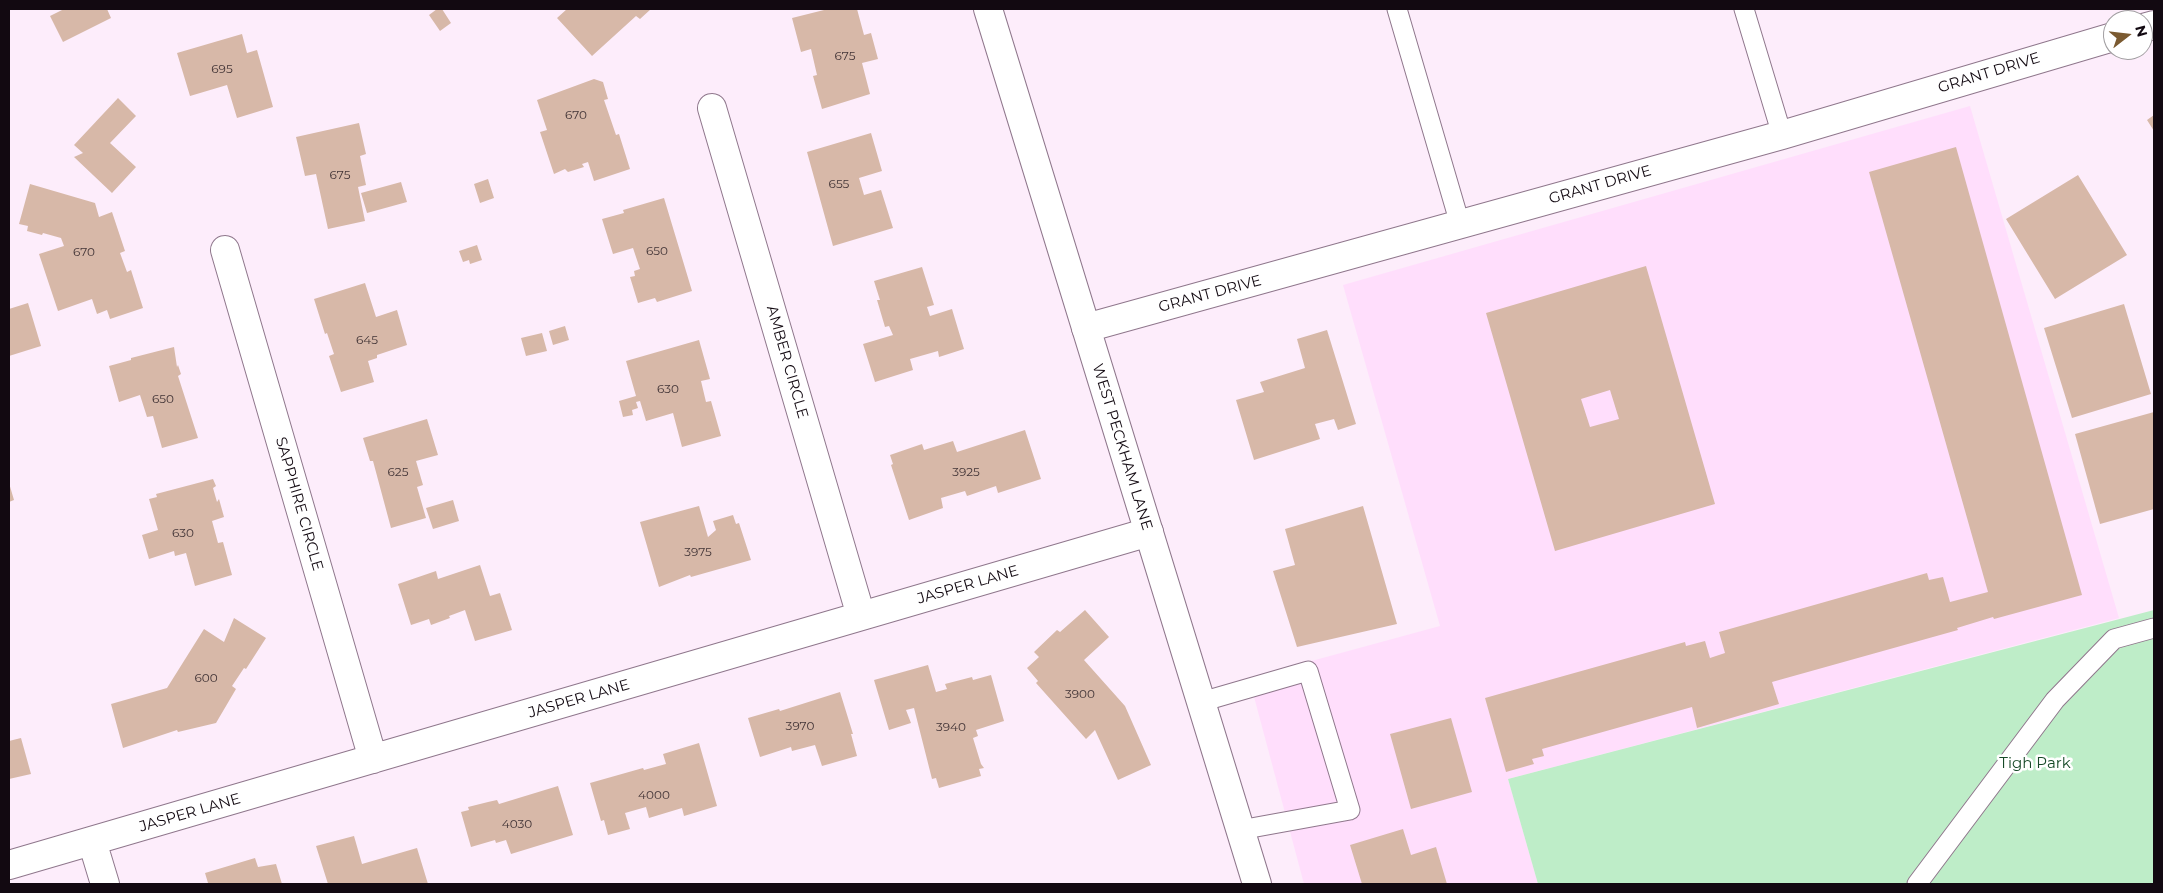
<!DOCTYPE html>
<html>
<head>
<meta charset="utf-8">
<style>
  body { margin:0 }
  #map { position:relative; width:2163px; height:893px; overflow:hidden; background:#fdedfb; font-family:Montserrat,sans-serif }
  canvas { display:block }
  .frame { position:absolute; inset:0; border:10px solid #120911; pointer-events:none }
  .north { position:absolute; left:2103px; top:10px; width:50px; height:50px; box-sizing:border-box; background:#fff; border:1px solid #a09da0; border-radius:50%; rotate:74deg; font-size:14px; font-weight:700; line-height:20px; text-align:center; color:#120911 }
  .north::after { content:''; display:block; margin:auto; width:18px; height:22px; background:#7b5a31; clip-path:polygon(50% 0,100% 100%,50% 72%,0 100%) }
</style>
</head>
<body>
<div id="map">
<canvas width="2163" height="893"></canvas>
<div class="frame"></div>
<div class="north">N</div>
</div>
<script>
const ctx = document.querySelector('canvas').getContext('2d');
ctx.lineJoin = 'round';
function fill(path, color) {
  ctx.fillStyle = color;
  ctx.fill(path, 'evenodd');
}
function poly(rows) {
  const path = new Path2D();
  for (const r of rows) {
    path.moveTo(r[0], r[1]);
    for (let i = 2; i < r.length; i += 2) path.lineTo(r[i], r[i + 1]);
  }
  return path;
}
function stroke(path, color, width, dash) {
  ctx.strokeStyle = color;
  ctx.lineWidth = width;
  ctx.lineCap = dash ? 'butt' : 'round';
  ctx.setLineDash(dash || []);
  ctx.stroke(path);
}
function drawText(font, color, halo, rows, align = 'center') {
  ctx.font = font + ' Montserrat,sans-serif';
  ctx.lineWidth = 5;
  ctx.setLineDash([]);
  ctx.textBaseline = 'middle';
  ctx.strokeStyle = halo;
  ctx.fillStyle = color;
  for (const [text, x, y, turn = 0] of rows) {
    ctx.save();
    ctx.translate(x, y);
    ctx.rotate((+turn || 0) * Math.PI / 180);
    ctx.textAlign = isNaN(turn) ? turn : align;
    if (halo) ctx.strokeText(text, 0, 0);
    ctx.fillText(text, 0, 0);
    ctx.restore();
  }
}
fill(poly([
  [1970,106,2119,618,1508,779,1538,884,1304,884,1249,678,1440,626,1343,285]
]), '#ffdefc');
fill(poly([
  [2154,610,2154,884,1538,884,1508,779]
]), '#beedc8');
fill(poly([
  [64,9,107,9,111,18,63,42,50,16],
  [437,9,442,9,451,23,440,31,429,15],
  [567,9,651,9,640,19,636,16,592,56,557,18],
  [828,9,857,9,864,35,871,33,878,59,862,63,870,94,822,109,813,76,817,75,811,49,801,52,792,18],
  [242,34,247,53,257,50,273,107,237,118,227,85,190,96,177,53],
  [594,79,603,82,608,99,604,100,616,135,619,134,630,169,594,181,588,162,582,164,584,167,568,172,565,169,554,174,540,132,547,130,537,100],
  [118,98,136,116,110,143,136,167,112,193,74,157,83,153,74,145],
  [2154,115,2154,131,2147,120],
  [359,123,366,154,360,156,366,185,358,187,365,221,328,229,316,174,305,176,296,137],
  [871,133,882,171,859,178,864,195,881,190,893,228,833,246,807,152],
  [1956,147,2082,595,1994,619,1993,617,1957,628,1958,630,1772,682,1779,704,1697,728,1692,707,1542,749,1544,756,1532,759,1534,764,1506,772,1485,698,1685,642,1686,646,1705,641,1710,658,1725,653,1719,632,1927,573,1929,580,1943,577,1950,602,1988,592,1869,172],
  [2078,175,2127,255,2055,299,2006,219],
  [488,179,494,198,480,203,474,184],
  [401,182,407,202,367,213,361,193],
  [30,184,95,203,99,217,112,212,125,251,120,253,127,272,131,270,143,308,110,319,107,310,97,314,92,299,58,311,39,254,64,246,61,238,43,233,42,235,27,231,28,226,19,224],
  [664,198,692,291,657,302,655,298,638,303,630,277,635,276,634,271,640,269,633,248,613,254,602,219,624,213,623,210],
  [477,245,482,260,470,264,469,260,463,262,459,251],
  [1646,266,1715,504,1555,551,1486,313],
  [1610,390,1619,419,1590,427,1581,399],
  [922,267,934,305,927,307,930,316,952,309,964,349,939,357,938,351,910,359,913,370,875,382,863,344,893,335,889,326,885,327,877,300,880,300,874,281],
  [365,283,376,317,397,310,407,345,377,355,377,358,368,361,374,382,341,392,329,356,334,354,327,333,325,334,314,299],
  [28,303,41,346,9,356,9,309],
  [2124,304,2151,394,2072,418,2044,328],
  [565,326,569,340,553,345,549,331],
  [1327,330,1356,424,1338,430,1334,419,1315,424,1320,439,1254,460,1236,400,1264,392,1260,382,1305,368,1297,339],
  [542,333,547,351,526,356,521,338],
  [699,340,710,379,701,381,706,402,711,401,721,436,682,447,673,413,646,421,640,401,636,402,638,408,632,410,633,415,623,417,619,401,636,396,626,361],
  [174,347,177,367,178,365,181,374,178,376,198,438,162,448,153,416,147,417,140,395,119,402,109,366,131,360,131,358],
  [2154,412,2154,509,2100,524,2075,434],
  [427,419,438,455,416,461,423,485,417,487,426,518,391,528,373,461,370,461,363,438],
  [1025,430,1041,479,998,493,996,486,967,496,965,491,941,498,943,508,909,520,891,465,893,464,890,455,922,444,924,450,953,441,957,452],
  [213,479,216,486,213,488,217,502,219,499,224,517,212,521,218,543,223,542,232,575,195,586,186,553,175,556,174,551,149,559,142,535,158,530,149,499,157,497,156,494],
  [9,483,14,500,9,502],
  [453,500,459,521,433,529,426,508],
  [699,506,708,537,716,530,713,521,733,515,736,524,739,523,751,560,691,577,690,575,659,587,640,522],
  [1363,506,1397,624,1297,647,1273,571,1295,565,1285,529],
  [480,565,490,596,500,593,512,630,475,641,465,610,449,616,450,618,431,625,429,619,411,625,398,584,436,571,438,579],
  [1085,610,1109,637,1084,660,1125,706,1151,765,1118,780,1095,730,1086,739,1036,683,1038,681,1027,668,1039,657,1034,652,1057,630,1060,632],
  [234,618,266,638,246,669,244,668,232,686,236,689,216,723,178,732,177,730,123,748,111,704,167,688,204,629,224,642],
  [928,665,936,692,947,689,945,684,972,677,973,680,991,675,1004,721,976,730,978,736,973,738,981,764,984,768,979,769,981,776,939,788,936,778,932,779,914,708,906,710,911,723,889,730,874,680],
  [840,692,853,734,851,734,857,756,822,766,815,745,792,751,791,747,760,757,748,718,779,709,780,711],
  [1451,718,1472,792,1411,809,1390,734],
  [21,738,31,774,9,779,9,741],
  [699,743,717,806,684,816,682,808,649,818,646,807,625,813,630,829,608,835,604,820,601,821,590,783,643,768,644,770,666,764,663,754],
  [558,786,573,835,511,854,506,840,496,843,495,840,471,847,461,812,469,810,468,807,488,802,497,800,499,804],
  [1403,829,1411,855,1436,847,1447,884,1362,884,1350,845],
  [354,836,362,864,417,848,428,884,328,884,316,846],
  [255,858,258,867,276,864,282,884,205,884,208,883,205,873]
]), '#d7b8a8');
const lane = poly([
  [1397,9,1460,224],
  [1744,9,1782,135],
  [1201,702,1308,671,1350,810,1240,830],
  [1917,884,2055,700,2114,639,2154,628]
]);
const street = poly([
  [2143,28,2154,25],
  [712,108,861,616],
  [225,250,373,759],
  [1086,328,1782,135,2113,37],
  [92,841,105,884],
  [9,865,1149,532]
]);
const secondary = poly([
  [988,9,1257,884]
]);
stroke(lane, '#8f778c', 21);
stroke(street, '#8f778c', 30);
stroke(secondary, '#8f778c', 30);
stroke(lane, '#fff', 19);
stroke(street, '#fff', 28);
stroke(secondary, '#fff', 28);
drawText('12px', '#433537', null, [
  ["675",845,56],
  ["695",222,69],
  ["670",576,115],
  ["675",340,175],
  ["655",839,184],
  ["650",657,251],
  ["670",84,252],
  ["645",367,340],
  ["630",668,389],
  ["650",163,399],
  ["625",398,472],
  ["3925",966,472],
  ["630",183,533],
  ["3975",698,552],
  ["600",206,678],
  ["3900",1080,694],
  ["3970",800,726],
  ["3940",951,727],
  ["4000",654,795],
  ["4030",517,824]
]);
drawText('15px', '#120911', '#fff', [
  ["GRANT DRIVE",1989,73,-17],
  ["GRANT DRIVE",1600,185,-16],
  ["GRANT DRIVE",1210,294,-15],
  ["AMBER CIRCLE",787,362,74],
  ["WEST PECKHAM LANE",1122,447,73],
  ["SAPPHIRE CIRCLE",299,504,74],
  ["JASPER LANE",968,585,-16],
  ["JASPER LANE",579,699,-16],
  ["JASPER LANE",190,813,-16]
]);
drawText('15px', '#164927', '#fff', [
  ["Tigh Park",2035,764]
]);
</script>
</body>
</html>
